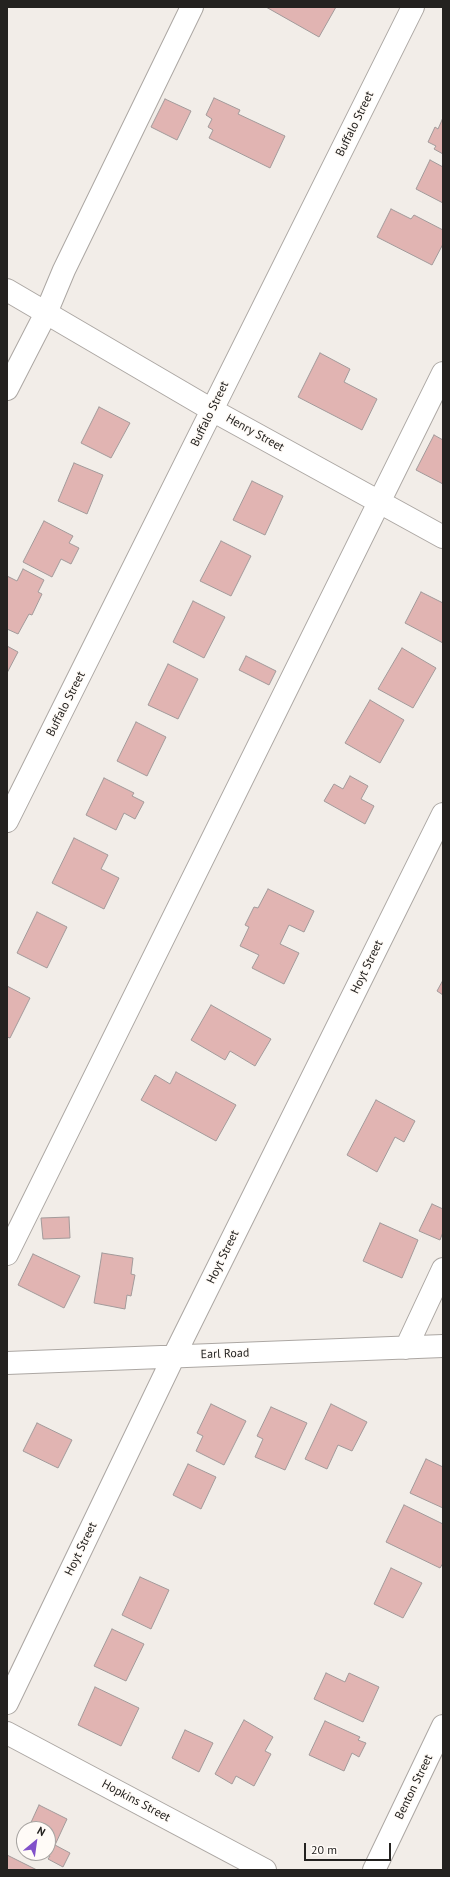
<!DOCTYPE html>
<html>
<head>
<meta charset="utf-8">
<style>
  body { margin:0 }
  #map { position:relative; width:450px; height:1877px; overflow:hidden; background:#f2ede8; font-family:"PT Sans",sans-serif }
  canvas { display:block }
  .frame { position:absolute; inset:0; border:8px solid #242220; pointer-events:none }
  .north { position:absolute; left:16px; top:1821px; width:40px; height:40px; box-sizing:border-box; background:#fffbf7; border:1px solid #a7a4a1; border-radius:50%; rotate:29deg; font-size:11px; font-weight:700; line-height:16px; text-align:center; color:#242220 }
  .north::after { content:''; display:block; margin:auto; width:14px; height:18px; background:#8151ca; clip-path:polygon(50% 0,100% 100%,50% 72%,0 100%) }
  .scale { position:absolute; left:304px; top:1843px; width:87px; height:18px; box-sizing:border-box; border:2px solid #242220; border-top:0; padding-left:5px; font-size:12px; line-height:14px; white-space:nowrap; color:#242220; -webkit-text-stroke:3px #fffbf7; paint-order:stroke }
</style>
</head>
<body>
<div id="map">
<canvas width="450" height="1877"></canvas>
<div class="frame"></div>
<div class="north">N</div>
<div class="scale">20 m</div>
</div>
<script>
const ctx = document.querySelector('canvas').getContext('2d');
ctx.lineJoin = 'round';
function fill(path, color) {
  ctx.fillStyle = color;
  ctx.fill(path, 'evenodd');
}
function poly(rows) {
  const path = new Path2D();
  for (const r of rows) {
    path.moveTo(r[0], r[1]);
    for (let i = 2; i < r.length; i += 2) path.lineTo(r[i], r[i + 1]);
  }
  return path;
}
function stroke(path, color, width, dash) {
  ctx.strokeStyle = color;
  ctx.lineWidth = width;
  ctx.lineCap = dash ? 'butt' : 'round';
  ctx.setLineDash(dash || []);
  ctx.stroke(path);
}
function drawText(font, color, halo, rows, align = 'center') {
  ctx.font = font + ' "PT Sans",sans-serif';
  ctx.lineWidth = 3;
  ctx.setLineDash([]);
  ctx.textBaseline = 'middle';
  ctx.strokeStyle = halo;
  ctx.fillStyle = color;
  for (const [text, x, y, turn = 0] of rows) {
    ctx.save();
    ctx.translate(x, y);
    ctx.rotate((+turn || 0) * Math.PI / 180);
    ctx.textAlign = isNaN(turn) ? turn : align;
    if (halo) ctx.strokeText(text, 0, 0);
    ctx.fillText(text, 0, 0);
    ctx.restore();
  }
}
const building = poly([
  [266,7,336,7,319,37,266,7],
  [214,98,240,110,238,114,285,136,270,168,209,138,213,130,208,127,212,119,206,115,214,98],
  [165,99,191,111,177,140,151,127,165,99],
  [442,120,443,121,443,154,434,149,436,146,428,142,435,127,438,129,442,120],
  [430,160,443,167,443,203,416,189,430,160],
  [391,209,411,219,414,215,443,230,443,244,432,265,377,237,391,209],
  [320,353,350,369,344,382,377,399,362,430,298,397,320,353],
  [99,407,130,423,111,458,81,443,99,407],
  [434,435,443,440,443,484,416,470,434,435],
  [74,463,103,475,87,514,58,501,74,463],
  [252,481,283,496,265,535,233,520,252,481],
  [44,521,73,536,69,543,79,548,71,564,61,559,52,577,23,562,44,521],
  [221,541,251,556,231,596,200,581,221,541],
  [23,569,44,580,38,592,42,594,32,615,29,614,18,634,7,629,7,576,17,581,23,569],
  [421,592,443,603,443,643,405,623,421,592],
  [193,601,225,617,204,658,173,642,193,601],
  [7,646,18,652,7,673,7,646],
  [402,648,436,668,413,708,378,689,402,648],
  [246,656,276,671,269,685,239,670,246,656],
  [168,664,198,679,178,719,148,705,168,664],
  [370,700,404,720,380,763,345,743,370,700],
  [136,722,166,737,147,776,117,761,136,722],
  [350,776,368,786,361,799,374,806,365,824,324,801,334,784,343,789,350,776],
  [104,778,134,793,132,796,144,802,135,819,124,813,116,830,86,815,104,778],
  [74,838,108,855,101,869,119,878,104,909,52,883,74,838],
  [268,889,314,911,304,932,289,925,280,944,299,953,284,984,252,968,259,955,240,946,249,927,245,925,254,907,258,908,268,889],
  [37,912,67,927,47,968,17,953,37,912],
  [443,980,443,995,437,991,443,980],
  [7,986,30,998,10,1038,7,1037,7,986],
  [211,1005,271,1039,255,1066,230,1051,225,1060,191,1040,211,1005],
  [176,1072,236,1105,216,1141,141,1100,155,1075,170,1084,176,1072],
  [376,1100,415,1121,404,1142,395,1137,377,1172,347,1155,376,1100],
  [432,1204,443,1209,443,1232,440,1240,419,1231,432,1204],
  [69,1217,70,1238,43,1239,41,1218,69,1217],
  [380,1223,418,1240,402,1278,363,1261,380,1223],
  [102,1253,133,1258,131,1274,135,1275,131,1296,127,1295,125,1309,94,1303,102,1253],
  [33,1254,80,1276,64,1308,18,1285,33,1254],
  [211,1404,246,1421,224,1465,196,1451,203,1436,197,1433,211,1404],
  [331,1404,367,1422,352,1451,338,1445,327,1469,305,1459,331,1404],
  [271,1407,307,1423,285,1470,255,1457,263,1439,257,1436,271,1407],
  [37,1423,72,1440,58,1468,23,1451,37,1423],
  [426,1459,443,1467,443,1508,410,1493,426,1459],
  [188,1464,216,1477,201,1509,173,1495,188,1464],
  [404,1505,443,1524,443,1563,440,1568,386,1542,404,1505],
  [391,1568,422,1583,403,1618,374,1604,391,1568],
  [140,1577,169,1590,151,1629,122,1615,140,1577],
  [112,1629,144,1644,126,1681,94,1666,112,1629],
  [326,1673,345,1682,349,1673,379,1687,363,1722,314,1699,326,1673],
  [95,1687,139,1708,121,1746,78,1725,95,1687],
  [244,1720,273,1737,265,1751,271,1754,254,1786,236,1776,232,1784,215,1774,244,1720],
  [325,1721,360,1737,358,1740,366,1743,359,1757,352,1753,344,1771,309,1755,325,1721],
  [185,1730,213,1743,199,1772,172,1758,185,1730],
  [39,1805,67,1819,55,1845,70,1853,63,1867,48,1859,50,1856,44,1853,48,1853,48,1829,28,1829,39,1805],
  [7,1855,37,1870,7,1870,7,1855]
]);
fill(building, '#e1b4b2');
stroke(building, '#a29a9a', 1);
const minor = poly([
  [7,290,212,410,443,537],
  [7,389,46,313,64,270,192,7],
  [7,821,413,7],
  [7,1254,443,373],
  [406,1348,443,1269],
  [7,1363,443,1346],
  [7,1703,174,1356,443,814],
  [7,1733,265,1870],
  [374,1870,443,1726]
]);
stroke(minor, '#aca7a3', 24);
stroke(minor, '#fff', 22);
drawText('12px', '#242220', '#fffbf7', [
  ["Buffalo Street",355,124,-64],
  ["Buffalo Street",210,414,-64],
  ["Henry Street",255,433,29],
  ["Buffalo Street",66,704,-63],
  ["Hoyt Street",367,967,-64],
  ["Hoyt Street",223,1257,-64],
  ["Earl Road",225,1354,-2],
  ["Hoyt Street",81,1549,-64],
  ["Benton Street",414,1787,-64],
  ["Hopkins Street",136,1801,28]
]);
</script>
</body>
</html>
